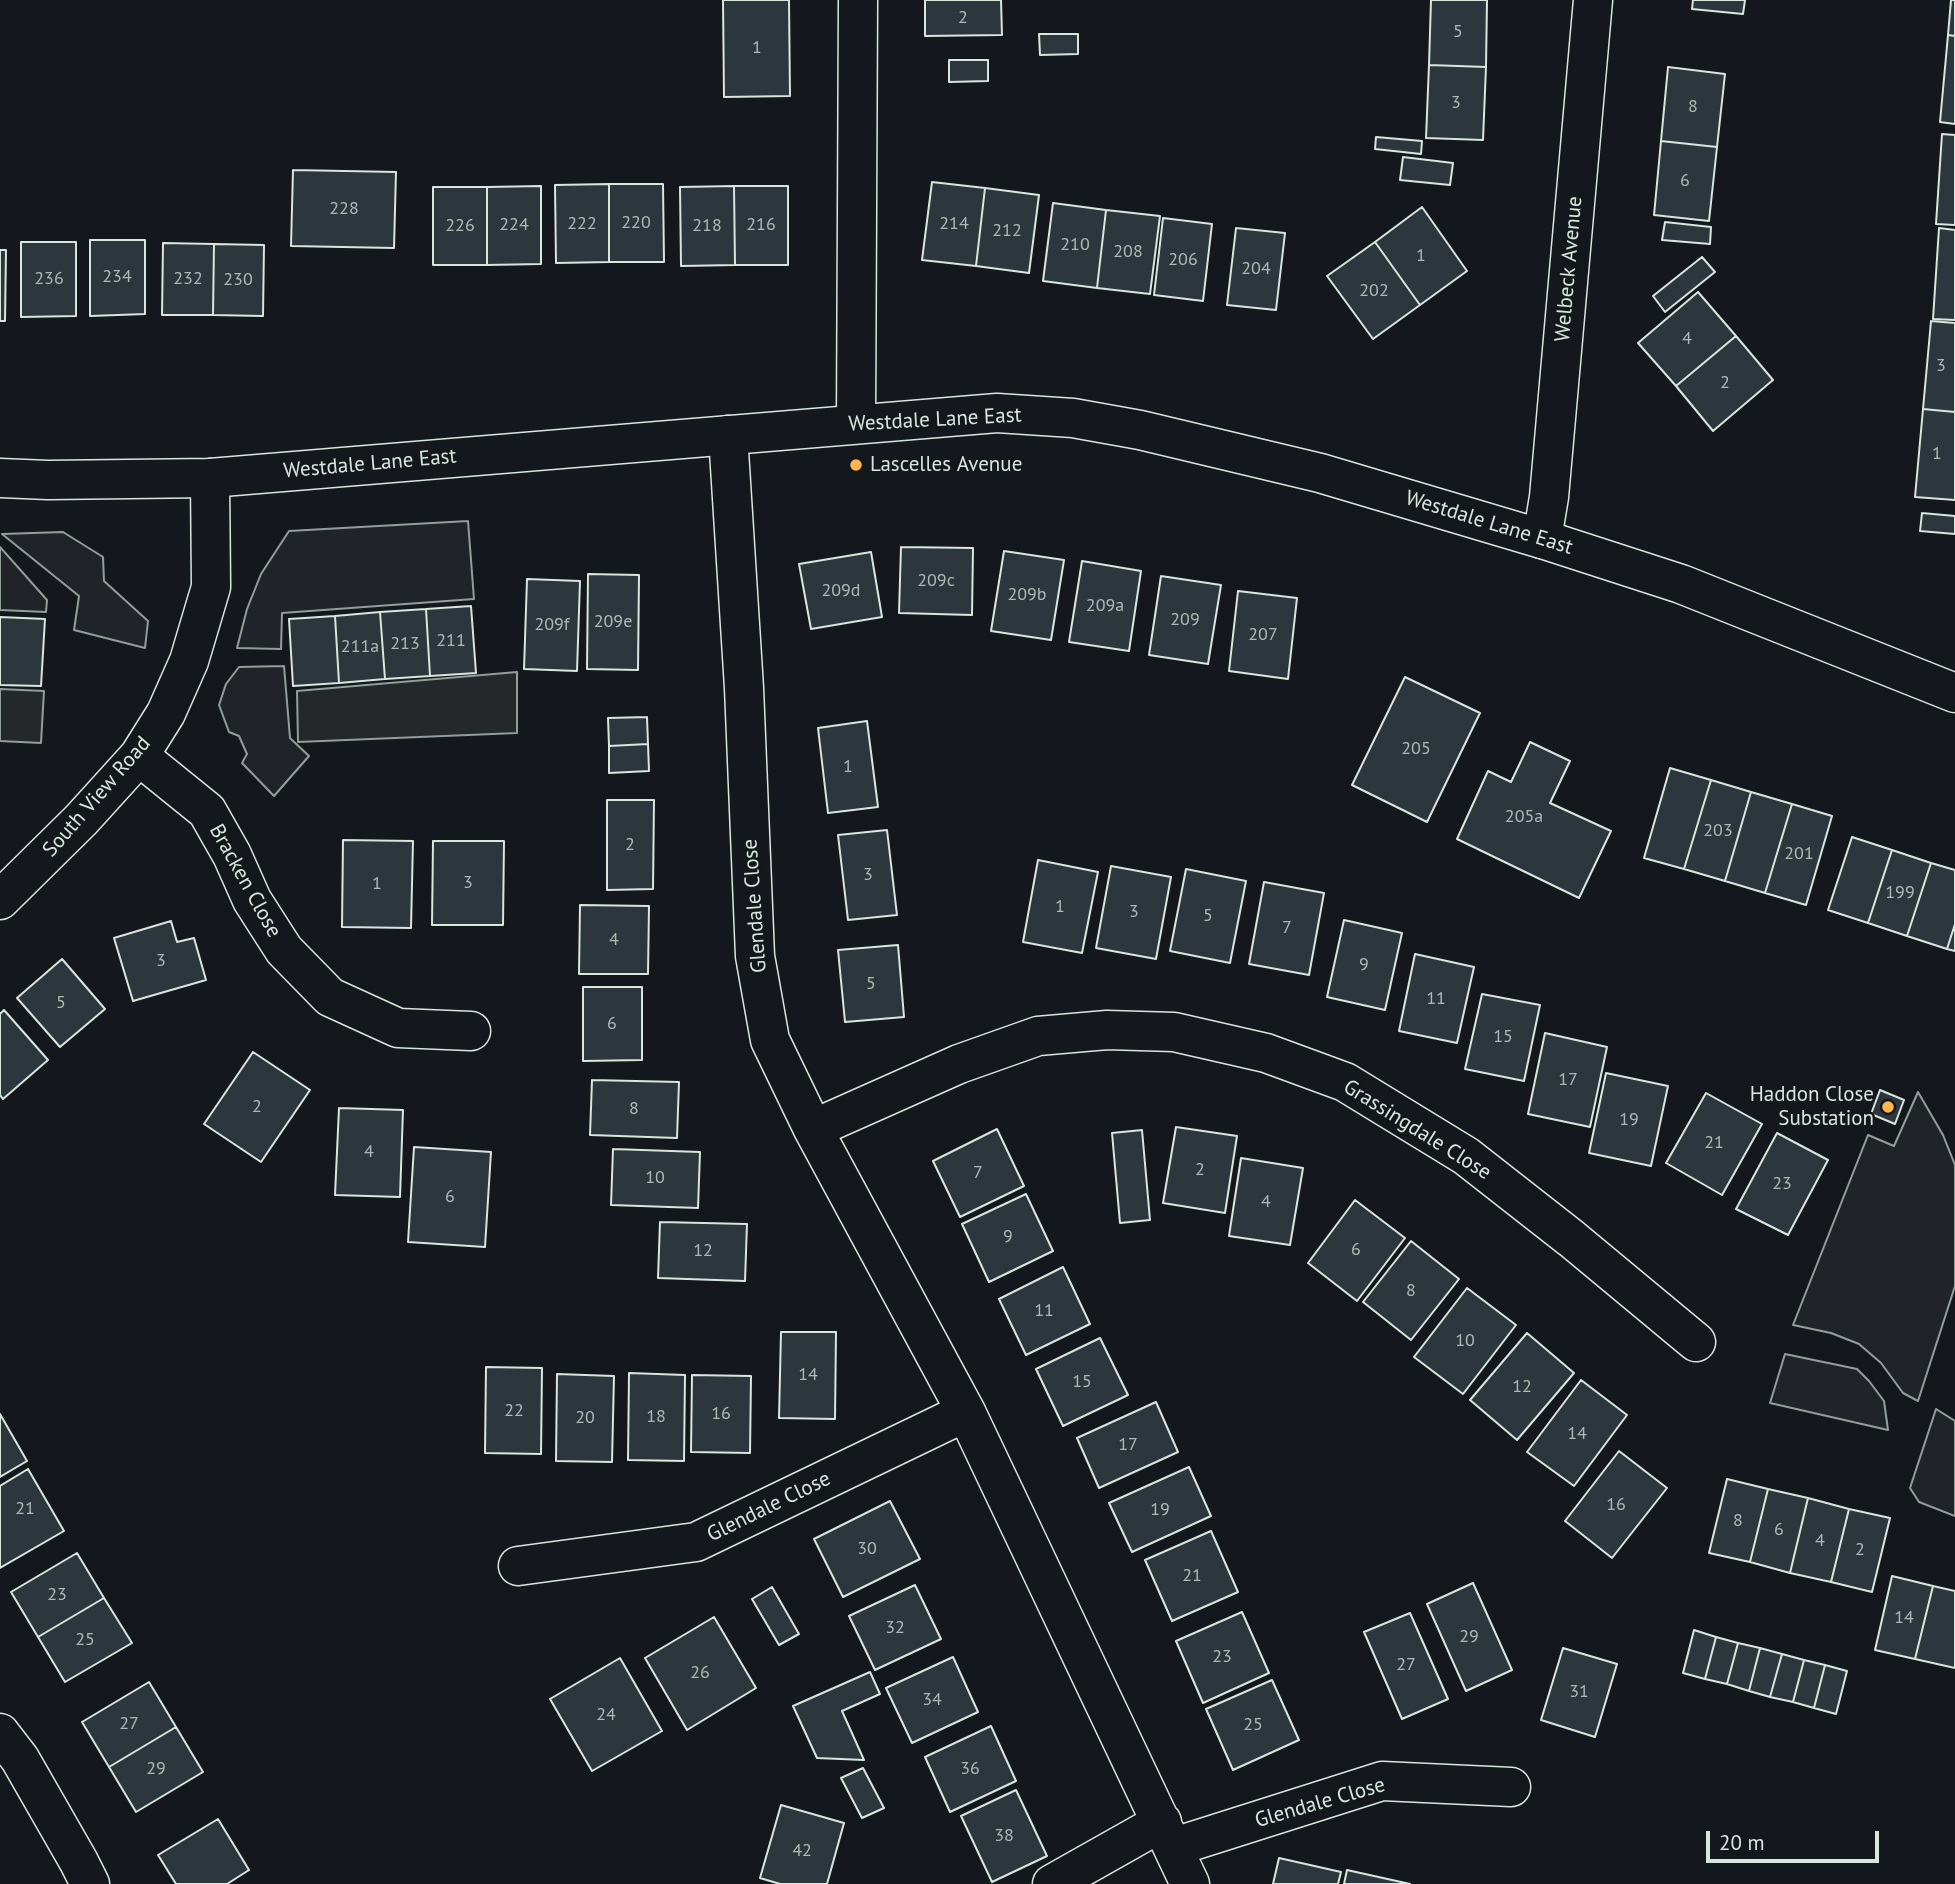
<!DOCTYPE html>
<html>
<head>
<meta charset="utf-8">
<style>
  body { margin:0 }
  #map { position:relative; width:1955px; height:1884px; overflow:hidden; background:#14181c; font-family:"PT Sans",sans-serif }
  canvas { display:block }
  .scale { position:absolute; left:1706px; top:1831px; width:173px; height:32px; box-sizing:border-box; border:4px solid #d8e6dc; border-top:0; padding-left:9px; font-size:21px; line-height:24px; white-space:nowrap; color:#d8e6dc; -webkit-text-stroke:5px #14181c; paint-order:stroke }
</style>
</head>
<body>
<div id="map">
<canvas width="1955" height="1884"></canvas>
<div class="scale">20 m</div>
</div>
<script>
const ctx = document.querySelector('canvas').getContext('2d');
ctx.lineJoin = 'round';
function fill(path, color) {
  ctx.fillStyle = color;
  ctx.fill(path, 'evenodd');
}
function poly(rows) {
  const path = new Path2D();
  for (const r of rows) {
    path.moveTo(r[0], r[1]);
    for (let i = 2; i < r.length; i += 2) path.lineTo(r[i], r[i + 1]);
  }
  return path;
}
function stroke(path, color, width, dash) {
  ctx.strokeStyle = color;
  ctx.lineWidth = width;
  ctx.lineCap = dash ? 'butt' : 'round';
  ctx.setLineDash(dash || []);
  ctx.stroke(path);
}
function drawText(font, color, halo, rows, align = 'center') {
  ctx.font = font + ' "PT Sans",sans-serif';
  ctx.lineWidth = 5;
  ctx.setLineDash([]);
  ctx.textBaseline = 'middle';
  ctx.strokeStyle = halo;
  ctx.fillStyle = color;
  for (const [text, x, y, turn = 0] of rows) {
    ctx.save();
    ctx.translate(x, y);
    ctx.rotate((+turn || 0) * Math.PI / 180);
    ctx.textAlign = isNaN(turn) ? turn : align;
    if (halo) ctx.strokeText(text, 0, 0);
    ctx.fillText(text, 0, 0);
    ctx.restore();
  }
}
const green = poly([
  [468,521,474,599,282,613,281,649,237,648,247,609,261,574,289,531,468,521],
  [63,532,103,557,104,581,148,621,145,648,74,630,79,596,2,534,63,532],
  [0,547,47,600,46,612,0,610,0,547],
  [284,666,290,738,309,756,274,796,242,763,247,754,239,736,229,732,219,705,226,684,239,667,284,666],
  [1918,1092,1943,1135,1955,1165,1955,1286,1918,1401,1903,1393,1881,1363,1859,1344,1831,1333,1793,1325,1868,1135,1894,1146,1918,1092],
  [1785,1354,1857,1369,1869,1381,1884,1401,1888,1430,1770,1403,1785,1354],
  [1936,1409,1955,1421,1955,1516,1919,1502,1910,1488,1936,1409]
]);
fill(green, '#202428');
stroke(green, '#939e99', 2);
const parking = poly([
  [517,672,517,733,298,742,297,691,517,672],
  [0,689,44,691,41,743,0,741,0,689]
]);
fill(parking, '#24282b');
stroke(parking, '#939e99', 2);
const building = poly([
  [723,0,789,0,790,96,724,97,723,0],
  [925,0,1001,0,1002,35,925,36,925,0],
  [1431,0,1487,0,1486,67,1429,65,1431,0],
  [1693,0,1745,0,1743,14,1692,9,1693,0],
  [1951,0,1955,0,1955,36,1948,35,1951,0],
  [1039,34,1078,34,1078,54,1040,55,1039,34],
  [1948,35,1955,36,1955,124,1940,122,1948,35],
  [949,60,988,60,988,81,949,82,949,60],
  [1429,65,1486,67,1483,140,1426,138,1429,65],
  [1668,67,1725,74,1717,147,1661,141,1668,67],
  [1942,134,1955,135,1955,225,1936,224,1942,134],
  [1376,137,1422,141,1421,154,1375,149,1376,137],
  [1661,141,1717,147,1709,221,1654,215,1661,141],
  [1403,157,1453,163,1450,185,1400,180,1403,157],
  [293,170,396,172,394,248,291,246,293,170],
  [932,182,985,188,976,266,922,260,932,182],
  [609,184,609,262,556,263,555,185,609,184],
  [609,184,663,184,664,262,609,262,609,184],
  [541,186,541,264,487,265,487,187,541,186],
  [734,186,735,265,681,266,680,187,734,186],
  [734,186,788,186,788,265,735,265,734,186],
  [433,187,487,187,487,265,433,265,433,187],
  [985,188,1039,195,1029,273,976,266,985,188],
  [1053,203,1106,210,1097,288,1043,281,1053,203],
  [1422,207,1467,271,1420,305,1375,242,1422,207],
  [1106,210,1160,216,1150,294,1097,288,1106,210],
  [1163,218,1212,224,1203,301,1154,295,1163,218],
  [1665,222,1711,227,1710,244,1662,240,1665,222],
  [1236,228,1285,233,1276,310,1227,305,1236,228],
  [1939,228,1955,230,1955,320,1933,319,1939,228],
  [90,240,145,240,145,314,90,316,90,240],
  [21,242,76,242,76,316,21,317,21,242],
  [1375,242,1420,305,1373,339,1327,276,1375,242],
  [163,243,214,244,213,315,162,315,163,243],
  [214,244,264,245,263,316,213,315,214,244],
  [0,250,6,250,5,321,0,321,0,250],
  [1702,257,1715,272,1665,312,1653,296,1702,257],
  [1698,292,1736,336,1676,386,1638,343,1698,292],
  [1931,321,1955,323,1955,412,1923,409,1931,321],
  [1736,336,1773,380,1713,431,1676,386,1736,336],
  [1923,409,1955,412,1955,500,1915,497,1923,409],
  [1922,513,1955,516,1955,534,1920,531,1922,513],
  [901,547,973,548,972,615,899,613,901,547],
  [1004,551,1064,560,1051,640,991,631,1004,551],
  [871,552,882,617,811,629,799,564,871,552],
  [1082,561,1141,571,1129,651,1069,642,1082,561],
  [588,574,639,575,638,670,587,669,588,574],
  [1161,576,1221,585,1208,664,1149,655,1161,576],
  [527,579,580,581,577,671,524,669,527,579],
  [1238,591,1297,598,1288,679,1229,671,1238,591],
  [471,606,476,673,430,676,426,609,471,606],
  [426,609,430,676,385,679,380,612,426,609],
  [380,612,385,679,339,683,335,616,380,612],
  [335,616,339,683,293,686,289,619,335,616],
  [0,617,45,619,41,686,0,685,0,617],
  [1405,677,1480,713,1427,822,1352,785,1405,677],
  [647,717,648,744,609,746,608,718,647,717],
  [867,721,878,807,828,813,818,728,867,721],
  [1530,742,1570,761,1550,803,1611,831,1579,898,1457,839,1488,771,1511,782,1530,742],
  [648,744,649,771,609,773,609,746,648,744],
  [1670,768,1711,780,1684,869,1644,858,1670,768],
  [1711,780,1751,792,1725,881,1684,869,1711,780],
  [1751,792,1792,804,1765,893,1725,881,1751,792],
  [607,800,654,800,653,889,607,890,607,800],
  [1792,804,1832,816,1806,905,1765,893,1792,804],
  [887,830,897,915,848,920,838,835,887,830],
  [1852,837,1892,850,1868,923,1828,910,1852,837],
  [343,840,413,841,411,928,342,927,343,840],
  [433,841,504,841,503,925,432,925,433,841],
  [1892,850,1931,863,1907,936,1868,923,1892,850],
  [1038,860,1098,872,1082,953,1023,942,1038,860],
  [1931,863,1955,870,1955,924,1947,949,1907,936,1931,863],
  [1111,866,1171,877,1156,959,1096,948,1111,866],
  [1186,869,1246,881,1230,963,1170,951,1186,869],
  [1264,882,1324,893,1309,975,1249,964,1264,882],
  [580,905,649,906,648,974,579,974,580,905],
  [1344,920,1402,933,1385,1010,1327,997,1344,920],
  [171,921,177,942,194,938,206,980,133,1001,114,938,171,921],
  [1955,924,1955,951,1947,949,1955,924],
  [898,945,904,1017,845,1022,838,950,898,945],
  [1415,954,1474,967,1457,1043,1399,1031,1415,954],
  [62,959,105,1009,60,1047,17,998,62,959],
  [583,987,642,987,642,1060,583,1061,583,987],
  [1482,994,1540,1005,1524,1081,1465,1069,1482,994],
  [4,1010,48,1060,3,1099,0,1095,0,1014,4,1010],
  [1545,1033,1607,1047,1590,1127,1528,1114,1545,1033],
  [253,1052,310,1090,261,1162,204,1124,253,1052],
  [1606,1073,1668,1086,1651,1166,1589,1153,1606,1073],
  [592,1080,679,1082,677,1138,590,1135,592,1080],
  [1880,1090,1904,1100,1895,1124,1871,1114,1880,1090],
  [1706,1093,1762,1124,1722,1195,1666,1163,1706,1093],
  [339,1108,403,1110,400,1197,335,1195,339,1108],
  [1176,1127,1237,1136,1225,1213,1163,1203,1176,1127],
  [997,1129,1024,1186,960,1217,933,1161,997,1129],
  [1142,1130,1150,1220,1120,1223,1112,1133,1142,1130],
  [1777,1133,1828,1160,1788,1235,1736,1209,1777,1133],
  [414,1147,491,1152,485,1247,408,1242,414,1147],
  [613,1149,700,1152,698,1208,611,1205,613,1149],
  [1241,1158,1303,1168,1290,1245,1229,1236,1241,1158],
  [1026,1194,1053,1251,989,1282,962,1224,1026,1194],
  [1355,1200,1405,1238,1357,1301,1308,1263,1355,1200],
  [660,1222,747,1224,745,1281,658,1278,660,1222],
  [1411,1241,1459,1279,1411,1340,1363,1302,1411,1241],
  [1063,1267,1090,1324,1026,1355,999,1299,1063,1267],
  [1467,1288,1516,1325,1463,1394,1414,1357,1467,1288],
  [781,1332,836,1332,835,1419,779,1418,781,1332],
  [1527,1333,1574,1373,1517,1440,1470,1400,1527,1333],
  [1100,1338,1128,1395,1063,1426,1036,1369,1100,1338],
  [486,1367,542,1368,541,1454,485,1453,486,1367],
  [629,1373,685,1375,684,1461,628,1460,629,1373],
  [557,1374,614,1376,612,1462,556,1461,557,1374],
  [692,1375,751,1376,750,1453,691,1452,692,1375],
  [1581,1380,1627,1415,1574,1486,1527,1452,1581,1380],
  [1156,1402,1178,1452,1099,1488,1077,1438,1156,1402],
  [0,1414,27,1461,0,1477,0,1414],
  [1619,1451,1667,1488,1612,1558,1565,1521,1619,1451],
  [1189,1467,1211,1516,1132,1552,1109,1503,1189,1467],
  [28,1469,64,1531,0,1568,0,1486,28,1469],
  [1727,1479,1768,1489,1750,1562,1709,1553,1727,1479],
  [1768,1489,1808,1498,1790,1573,1750,1562,1768,1489],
  [1808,1498,1849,1509,1831,1582,1790,1573,1808,1498],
  [890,1501,920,1559,843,1597,814,1539,890,1501],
  [1849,1509,1890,1518,1872,1592,1831,1582,1849,1509],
  [1211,1531,1238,1592,1172,1621,1145,1560,1211,1531],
  [77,1553,104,1598,38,1637,11,1592,77,1553],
  [1892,1576,1933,1586,1915,1659,1875,1650,1892,1576],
  [1473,1583,1512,1670,1466,1691,1427,1604,1473,1583],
  [915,1585,941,1639,875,1670,849,1616,915,1585],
  [1933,1586,1955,1591,1955,1668,1915,1659,1933,1586],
  [772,1587,799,1634,779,1645,752,1599,772,1587],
  [104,1598,132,1643,65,1682,38,1637,104,1598],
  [1242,1612,1269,1673,1203,1703,1176,1641,1242,1612],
  [1410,1613,1448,1699,1402,1719,1364,1632,1410,1613],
  [714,1617,756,1688,687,1730,645,1658,714,1617],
  [1694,1630,1716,1637,1705,1679,1683,1673,1694,1630],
  [1716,1637,1738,1643,1727,1684,1705,1679,1716,1637],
  [1738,1643,1760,1648,1749,1691,1727,1684,1738,1643],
  [1563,1648,1617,1664,1595,1737,1541,1720,1563,1648],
  [1760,1648,1782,1654,1770,1697,1749,1691,1760,1648],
  [1782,1654,1804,1660,1793,1702,1770,1697,1782,1654],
  [953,1657,978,1712,912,1743,886,1688,953,1657],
  [620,1658,662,1731,592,1771,550,1699,620,1658],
  [1804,1660,1825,1665,1814,1708,1793,1702,1804,1660],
  [1825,1665,1847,1671,1836,1714,1814,1708,1825,1665],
  [870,1672,880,1694,842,1711,864,1760,817,1758,793,1706,870,1672],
  [1272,1680,1299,1740,1233,1770,1206,1709,1272,1680],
  [149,1682,176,1727,109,1767,82,1722,149,1682],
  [991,1726,1016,1781,950,1812,925,1757,991,1726],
  [176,1727,203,1772,136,1812,109,1767,176,1727],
  [863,1768,884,1808,862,1818,841,1778,863,1768],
  [1016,1790,1047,1856,992,1882,961,1816,1016,1790],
  [781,1805,844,1823,827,1884,780,1884,760,1878,781,1805],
  [218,1819,249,1870,227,1884,176,1884,158,1855,218,1819],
  [1279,1858,1341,1872,1338,1884,1273,1884,1279,1858],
  [1347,1870,1410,1884,1344,1884,1347,1870]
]);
fill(building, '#2c363c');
stroke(building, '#d8e6dc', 2);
const minor = poly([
  [856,424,858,0],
  [728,435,744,688,755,956,770,1040,813,1129,966,1412,1190,1884],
  [1542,539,1549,497,1593,0],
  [139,756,207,811,232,855,252,900,284,950,330,997,398,1028,471,1031],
  [0,900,81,820,139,756,166,713,189,661,211,587,210,478],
  [813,1129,959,1064,1038,1036,1107,1030,1174,1032,1266,1053,1345,1082,1466,1156,1572,1239,1696,1342],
  [518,1566,696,1542,966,1412],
  [0,1733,20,1759,79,1862,90,1884],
  [1174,1847,1382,1781,1511,1787],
  [1052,1884,1162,1822]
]);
const tertiary = poly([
  [0,478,48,480,210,478,997,413,1073,418,1140,430,1320,473,1542,539,1681,584,1955,693]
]);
stroke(minor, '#d8e6dc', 41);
stroke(tertiary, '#d8e6dc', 41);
stroke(minor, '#14181c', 38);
stroke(tertiary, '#14181c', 38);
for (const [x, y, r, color] of [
  [856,465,7,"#ffb74d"],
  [1888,1107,7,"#ffb74d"]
]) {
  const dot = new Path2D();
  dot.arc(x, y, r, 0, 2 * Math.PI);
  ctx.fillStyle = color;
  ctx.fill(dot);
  stroke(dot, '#14181c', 2.5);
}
drawText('18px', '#adbab4', null, [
  ["2",963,18],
  ["5",1458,32],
  ["1",757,48],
  ["3",1456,103],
  ["8",1693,107],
  ["6",1685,181],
  ["228",344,209],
  ["220",636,223],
  ["222",582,224],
  ["214",954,224],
  ["224",514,225],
  ["216",761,225],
  ["226",460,226],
  ["218",707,226],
  ["212",1007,231],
  ["210",1075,245],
  ["208",1128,252],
  ["1",1421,256],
  ["206",1183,260],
  ["204",1256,269],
  ["234",117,277],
  ["236",49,279],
  ["232",188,279],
  ["230",238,280],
  ["202",1374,291],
  ["4",1687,339],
  ["3",1941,366],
  ["2",1725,383],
  ["1",1937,454],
  ["209c",936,581],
  ["209d",841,591],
  ["209b",1027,595],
  ["209a",1105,606],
  ["209",1185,620],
  ["209e",613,622],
  ["209f",552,625],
  ["207",1263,635],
  ["211",451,641],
  ["213",405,644],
  ["211a",360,647],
  ["205",1416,749],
  ["1",848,767],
  ["205a",1524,817],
  ["203",1718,831],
  ["2",630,845],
  ["201",1799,854],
  ["3",868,875],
  ["3",468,883],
  ["1",377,884],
  ["199",1900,893],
  ["1",1060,907],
  ["3",1134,912],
  ["5",1208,916],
  ["7",1287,928],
  ["4",614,940],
  ["3",161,961],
  ["9",1364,965],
  ["5",871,984],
  ["11",1436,999],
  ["5",61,1003],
  ["6",612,1024],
  ["15",1503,1037],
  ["17",1568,1080],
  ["2",257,1107],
  ["8",634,1109],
  ["19",1629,1120],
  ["21",1714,1143],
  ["4",369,1152],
  ["2",1200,1170],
  ["7",978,1173],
  ["10",655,1178],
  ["23",1782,1184],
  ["6",450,1197],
  ["4",1266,1202],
  ["9",1008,1237],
  ["6",1356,1250],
  ["12",703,1251],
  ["8",1411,1291],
  ["11",1044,1311],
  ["10",1465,1341],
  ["14",808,1375],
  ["15",1082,1382],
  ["12",1522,1387],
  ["22",514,1411],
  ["16",721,1414],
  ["18",656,1417],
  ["20",585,1418],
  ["14",1577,1434],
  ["17",1128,1445],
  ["16",1616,1505],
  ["21",25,1509],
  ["19",1160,1510],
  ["8",1738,1521],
  ["6",1779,1530],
  ["4",1820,1541],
  ["30",867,1549],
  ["2",1860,1550],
  ["21",1192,1576],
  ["23",57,1595],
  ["14",1904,1618],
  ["32",895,1628],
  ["29",1469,1637],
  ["25",85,1640],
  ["23",1222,1657],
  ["27",1406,1665],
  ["26",700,1673],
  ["31",1579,1692],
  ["34",932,1700],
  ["24",606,1715],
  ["27",129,1724],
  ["25",1253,1725],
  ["29",156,1769],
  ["36",970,1769],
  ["38",1004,1836],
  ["42",802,1851]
]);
drawText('21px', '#d8e6dc', '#14181c', [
  ["Welbeck Avenue",1569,269,-85],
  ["Westdale Lane East",935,420,-3],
  ["Westdale Lane East",370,464,-5],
  ["Westdale Lane East",1489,523,17],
  ["South View Road",97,797,-49],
  ["Bracken Close",245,881,61],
  ["Glendale Close",755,906,-94],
  ["Grassingdale Close",1417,1130,32],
  ["Glendale Close",769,1507,-26],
  ["Glendale Close",1320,1803,-16]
]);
drawText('21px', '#d8e6dc', '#14181c', [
  ["Lascelles Avenue",870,465],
  ["Haddon Close",1874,1095,"right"],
  ["Substation",1874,1119,"right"]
], 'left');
</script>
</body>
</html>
